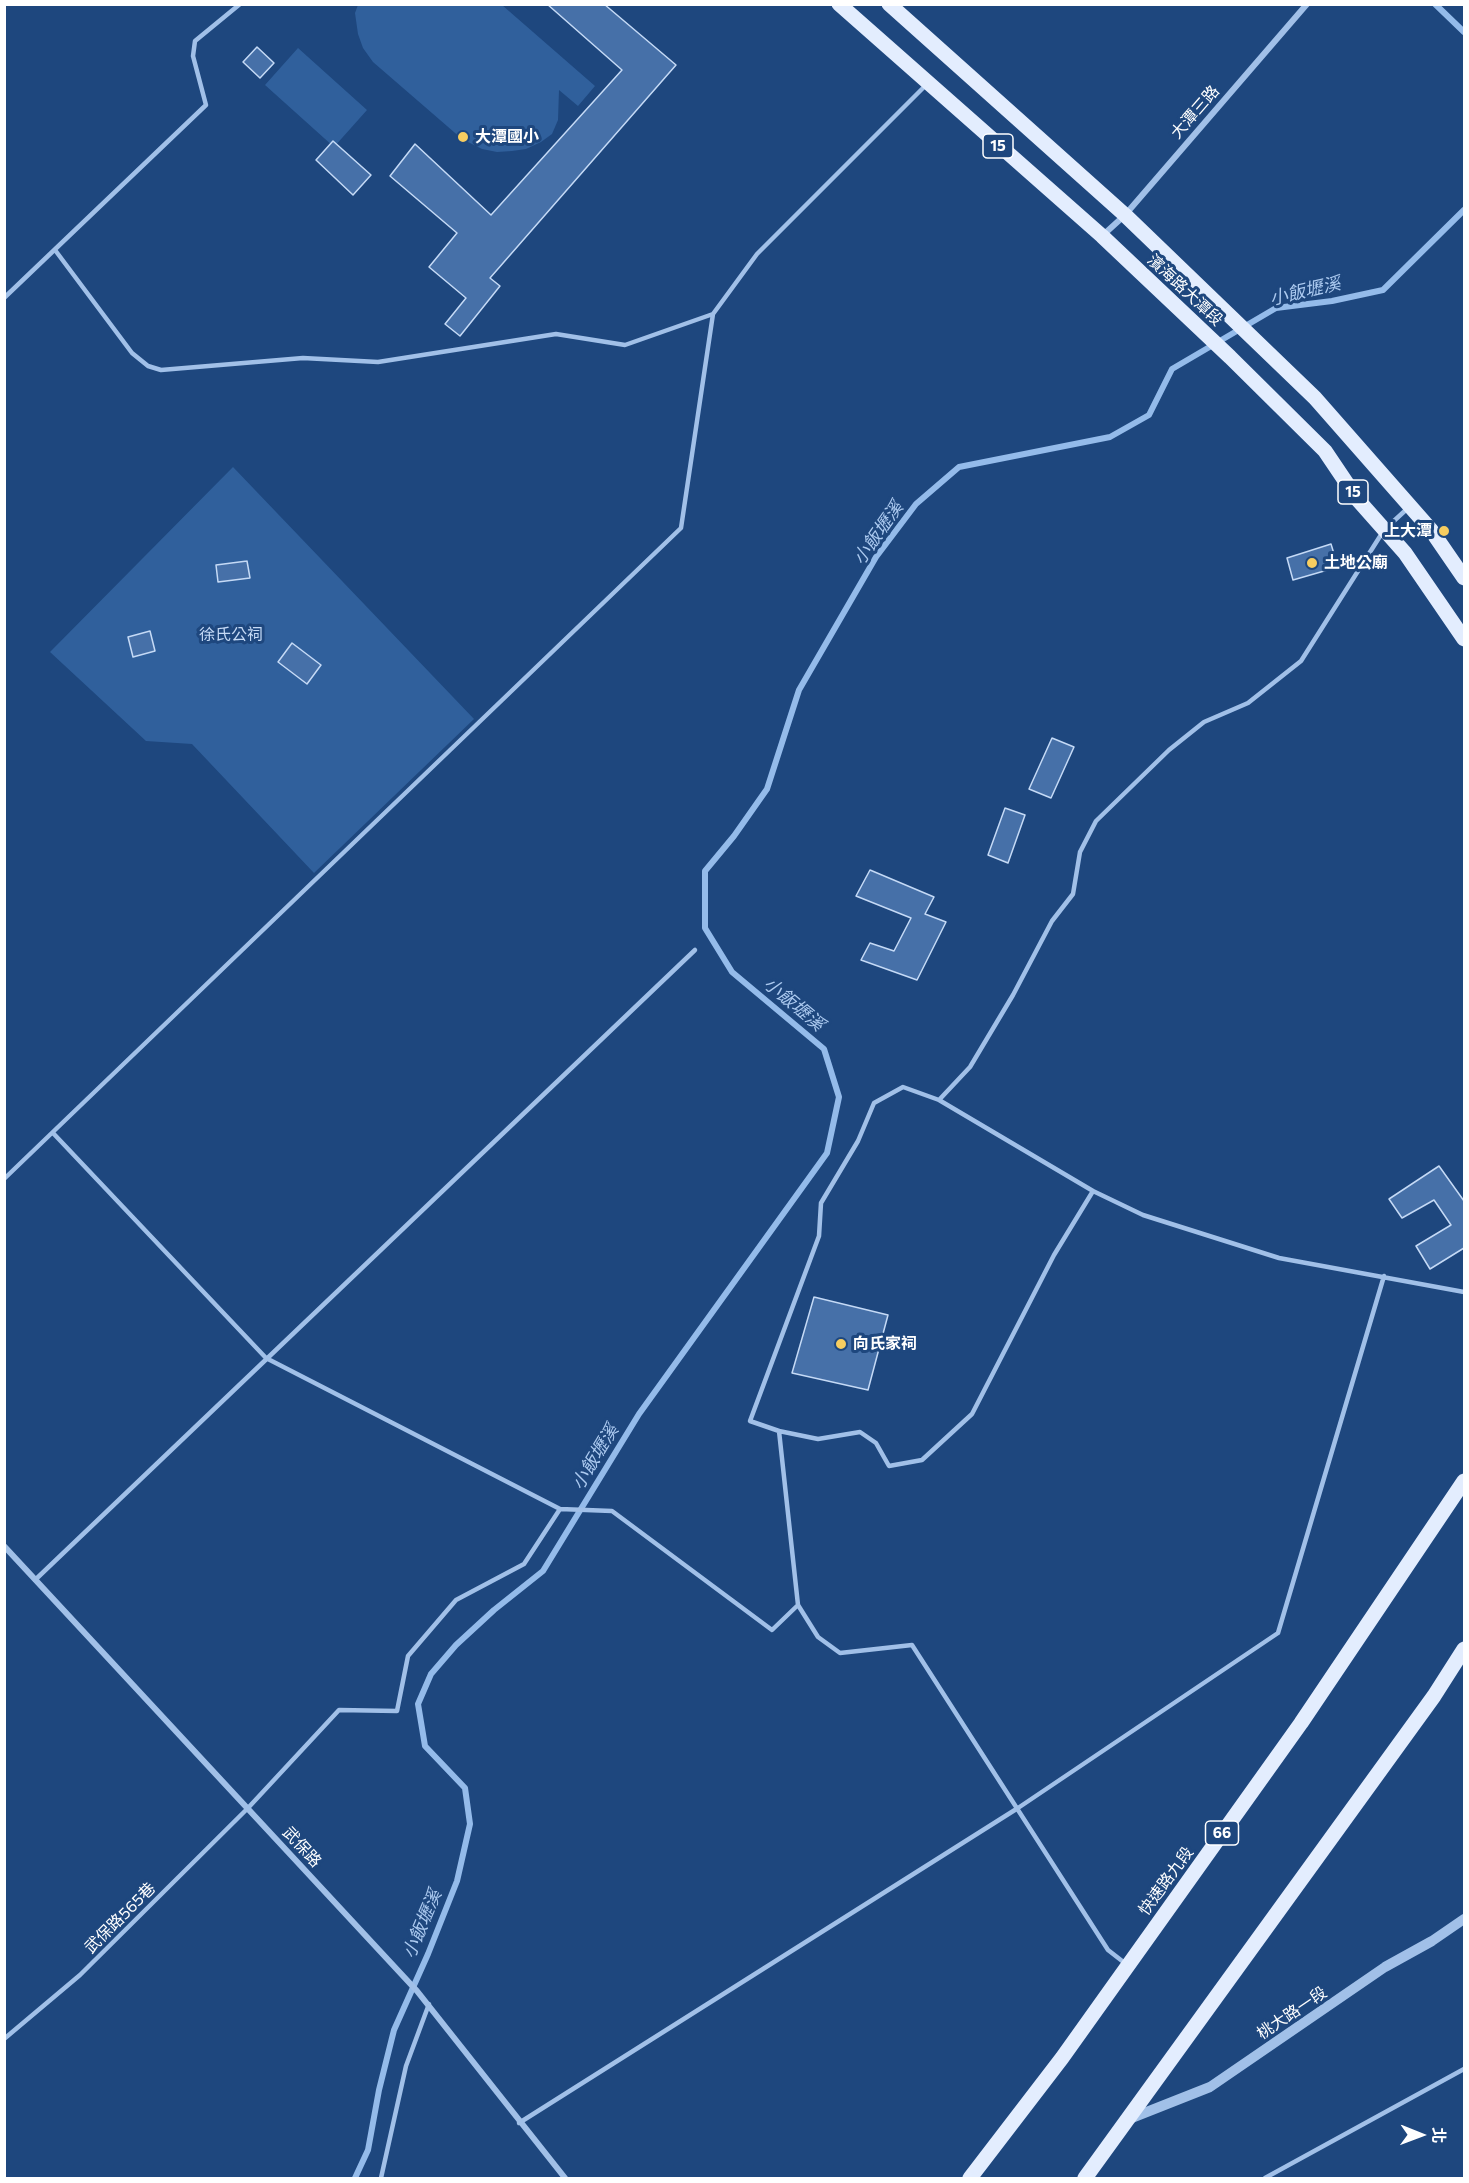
<!DOCTYPE html>
<html>
<head>
<meta charset="utf-8">
<style>
  body { margin:0 }
  #map { position:relative; width:1469px; height:2183px; overflow:hidden; background:#1e477e; font-family:Commissioner,"Noto Sans TC",sans-serif }
  canvas { display:block }
  .frame { position:absolute; inset:0; border:6px solid #fff; pointer-events:none }
  .north { position:absolute; left:1391px; top:2105px; width:60px; height:60px; -webkit-text-stroke:4px #1e477e; paint-order:stroke; rotate:91deg; font-size:16px; font-weight:700; line-height:24px; text-align:center; color:#fff }
  .north::after { content:''; display:block; margin:auto; width:21px; height:27px; background:#fff; clip-path:polygon(50% 0,100% 100%,50% 72%,0 100%) }
</style>
</head>
<body>
<div id="map">
<canvas width="1469" height="2183"></canvas>
<div class="frame"></div>
<div class="north">北</div>
</div>
<script>
const ctx = document.querySelector('canvas').getContext('2d');
ctx.lineJoin = 'round';
function fill(path, color) {
  ctx.fillStyle = color;
  ctx.fill(path, 'evenodd');
}
function poly(rows) {
  const path = new Path2D();
  for (const r of rows) {
    path.moveTo(r[0], r[1]);
    for (let i = 2; i < r.length; i += 2) path.lineTo(r[i], r[i + 1]);
  }
  return path;
}
function stroke(path, color, width, dash) {
  ctx.strokeStyle = color;
  ctx.lineWidth = width;
  ctx.lineCap = dash ? 'butt' : 'round';
  ctx.setLineDash(dash || []);
  ctx.stroke(path);
}
function drawText(font, color, halo, rows, align = 'center') {
  ctx.font = font + ' Commissioner,"Noto Sans TC",sans-serif';
  ctx.lineWidth = 6;
  ctx.setLineDash([]);
  ctx.textBaseline = 'middle';
  ctx.strokeStyle = halo;
  ctx.fillStyle = color;
  for (const [text, x, y, turn = 0] of rows) {
    ctx.save();
    ctx.translate(x, y);
    ctx.rotate((+turn || 0) * Math.PI / 180);
    ctx.textAlign = isNaN(turn) ? turn : align;
    if (halo) ctx.strokeText(text, 0, 0);
    ctx.fillText(text, 0, 0);
    ctx.restore();
  }
}
fill(poly([
  [358,5,502,5,595,86,578,106,559,90,558,120,552,134,541,142,526,149,512,151,497,152,482,149,462,139,373,62,363,48,358,34,355,13],
  [298,48,367,110,334,147,265,85],
  [233,467,474,719,314,873,192,744,146,741,50,652]
]), '#30609c');
stroke(poly([
  [1435,4,1464,32],
  [355,2178,368,2150,379,2090,394,2030,428,1954,457,1881,470,1824,465,1788,425,1746,418,1704,431,1674,456,1645,494,1610,543,1571,639,1414,827,1153,839,1097,824,1049,732,972,705,928,705,871,734,836,767,789,799,690,876,557,916,504,959,467,1110,437,1149,415,1172,369,1276,308,1332,301,1383,290,1464,210]
]), '#94bbea', 6);
const building = poly([
  [547,4,604,4,676,65,490,278,500,286,460,336,445,324,466,298,429,267,457,233,390,176,415,144,491,215,622,70,547,4],
  [257,47,274,63,260,78,243,62,257,47],
  [333,141,371,175,353,195,316,160,333,141],
  [1331,544,1338,567,1293,580,1287,558,1331,544],
  [247,561,250,578,218,582,216,565,247,561],
  [150,631,155,651,133,657,128,637,150,631],
  [292,643,321,665,307,684,278,662,292,643],
  [1052,738,1074,747,1051,798,1029,789,1052,738],
  [1005,808,1025,815,1008,863,988,855,1005,808],
  [870,870,934,897,925,914,946,922,917,980,861,960,870,943,894,951,911,918,856,896,870,870],
  [1439,1166,1464,1201,1464,1248,1430,1269,1416,1246,1451,1225,1434,1200,1402,1218,1389,1199,1439,1166],
  [814,1297,888,1315,868,1390,792,1373,814,1297]
]);
fill(building, '#4670a8');
stroke(building, '#c5daf6', 1.5);
stroke(poly([
  [55,250,132,353,148,366,161,370,303,358,378,362,556,334,625,345,713,314],
  [4,298,206,105,193,56,195,41,240,4],
  [939,1100,970,1067,1013,995,1052,921,1073,894,1080,852,1096,821,1169,750,1204,722,1248,703,1301,661,1384,530,1408,508],
  [53,1133,266,1358,560,1509,612,1511,772,1630,798,1605],
  [4,1179,681,528,713,314,757,254,927,84],
  [779,1431,818,1439,860,1432,876,1443,889,1466,922,1460,972,1414,1054,1255,1093,1191],
  [35,1580,695,950],
  [1126,1964,1108,1950,912,1645,840,1653,818,1637,798,1605,779,1431,750,1421,819,1236,821,1203,858,1141,874,1103,903,1087,939,1100,1093,1191,1143,1215,1279,1258,1464,1292],
  [4,2039,80,1975,248,1808,339,1710,397,1711,408,1656,456,1600,524,1564,560,1509],
  [519,2123,1018,1808,1278,1633,1384,1276],
  [381,2178,406,2066,429,2004],
  [1265,2178,1464,2069]
]), '#a1c0e8', 4.5);
stroke(poly([
  [1102,236,1125,215,1307,4],
  [4,1546,417,1991,565,2178]
]), '#a1c0e8', 6);
stroke(poly([
  [1129,2119,1210,2087,1385,1967,1432,1941,1464,1919]
]), '#a1c0e8', 10);
stroke(poly([
  [839,4,1102,236,1230,357,1325,451,1358,500,1405,553,1464,639],
  [889,4,1125,215,1315,398,1431,530,1464,578],
  [970,2178,1062,2058,1301,1723,1464,1481],
  [1085,2178,1434,1696,1464,1649]
]), '#e3edfe', 15);
for (const [x, y, r, color] of [
  [463,137,6,"#f7cd60"],
  [1444,531,6,"#f7cd60"],
  [1312,563,6,"#f7cd60"],
  [841,1344,6,"#f7cd60"]
]) {
  const dot = new Path2D();
  dot.arc(x, y, r, 0, 2 * Math.PI);
  ctx.fillStyle = color;
  ctx.fill(dot);
  stroke(dot, '#1e477e', 2);
}
for (const [x, y, w] of [
  [998,146,30],
  [1353,492,30],
  [1222,1833,33]
]) {
  const box = new Path2D();
  box.roundRect(x - w / 2, y - 12, w, 24, 4.5);
  ctx.fillStyle = '#1e477e';
  ctx.fill(box);
  stroke(box, '#fff', 1.5);
}
drawText('bold 15px', '#fff', null, [
  ["15",998,146],
  ["15",1353,492],
  ["66",1222,1833]
]);
drawText('16px', '#fff', '#1e477e', [
  ["大潭三路",1195,112,-49],
  ["濱海路大潭段",1185,290,43],
  ["武保路",302,1847,47],
  ["快速路九段",1166,1881,-54],
  ["武保路565巷",120,1918,-45],
  ["桃大路一段",1292,2013,-34]
]);
drawText('bold 16px', '#fff', '#1e477e', [
  ["大潭國小",475,137],
  ["上大潭",1432,531,"right"],
  ["土地公廟",1324,563],
  ["向氏家祠",853,1344]
], 'left');
drawText('16px', '#c5daf6', '#1e477e', [
  ["徐氏公祠",231,635]
]);
drawText('italic 18px', '#accaf0', '#1e477e', [
  ["小飯壢溪",1305,291,-13],
  ["小飯壢溪",878,533,-55],
  ["小飯壢溪",794,1004,40],
  ["小飯壢溪",595,1457,-59],
  ["小飯壢溪",422,1924,-67]
]);
</script>
</body>
</html>
